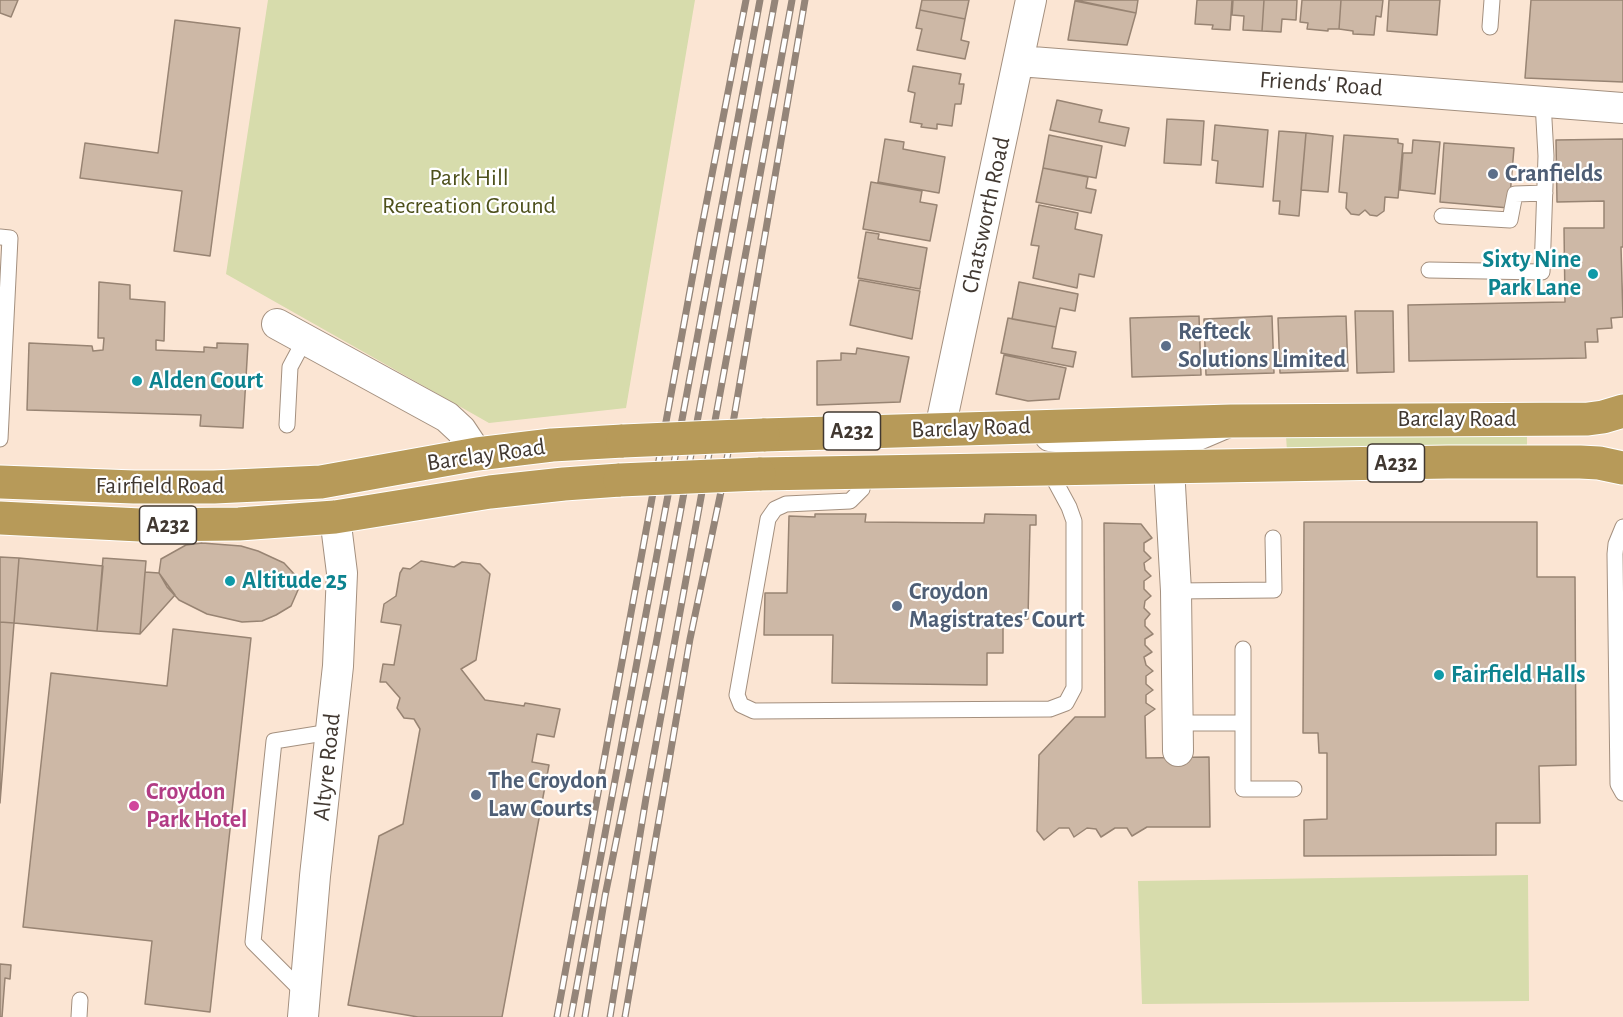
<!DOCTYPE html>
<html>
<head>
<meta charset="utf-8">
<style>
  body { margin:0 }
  canvas { display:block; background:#fbe5d3 }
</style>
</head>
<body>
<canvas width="1623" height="1017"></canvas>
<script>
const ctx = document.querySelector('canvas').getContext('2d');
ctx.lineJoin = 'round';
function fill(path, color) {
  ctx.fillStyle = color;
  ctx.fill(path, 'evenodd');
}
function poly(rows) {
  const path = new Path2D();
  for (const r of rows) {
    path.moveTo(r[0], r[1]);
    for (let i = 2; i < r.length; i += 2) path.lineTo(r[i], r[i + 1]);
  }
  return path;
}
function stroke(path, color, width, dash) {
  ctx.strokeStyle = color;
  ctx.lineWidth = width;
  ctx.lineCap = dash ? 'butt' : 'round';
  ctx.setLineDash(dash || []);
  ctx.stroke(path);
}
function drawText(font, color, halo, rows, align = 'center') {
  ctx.font = font + ' "Alegreya Sans",sans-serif';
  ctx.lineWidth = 4.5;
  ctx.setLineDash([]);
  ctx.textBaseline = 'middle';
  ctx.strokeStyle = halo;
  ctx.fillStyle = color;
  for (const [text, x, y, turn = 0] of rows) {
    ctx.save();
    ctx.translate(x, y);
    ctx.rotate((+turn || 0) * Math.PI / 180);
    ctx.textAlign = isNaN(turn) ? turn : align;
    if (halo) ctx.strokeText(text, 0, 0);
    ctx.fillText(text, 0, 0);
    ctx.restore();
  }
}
fill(poly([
  [268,0,695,0,626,408,489,423,226,274],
  [1286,436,1527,437,1527,448,1287,451],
  [1528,875,1529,1001,1142,1004,1138,881]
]), '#d7dcac');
const building = poly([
  [0,0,18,0,11,17,0,13,0,0],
  [922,0,969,0,965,19,920,10,922,0],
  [1075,0,1138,0,1136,13,1075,0],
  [1197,0,1232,0,1230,30,1212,29,1213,25,1195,24,1197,0],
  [1233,0,1264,0,1262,31,1243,30,1244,16,1232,15,1233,0],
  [1264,0,1297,0,1296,20,1282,19,1281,32,1262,31,1264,0],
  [1302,0,1341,0,1339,29,1328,29,1328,31,1307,29,1308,23,1300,22,1302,0],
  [1341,0,1383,0,1381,17,1376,16,1374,35,1353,34,1353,31,1339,29,1341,0],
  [1389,0,1440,0,1437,35,1387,31,1389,0],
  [1531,0,1623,0,1623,82,1525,78,1531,0],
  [1075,1,1136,13,1127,45,1068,40,1075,1],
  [920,10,965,19,961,40,969,42,965,59,917,50,922,29,916,28,920,10],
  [175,20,240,28,210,256,174,251,182,191,80,178,85,143,158,153,175,20],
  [913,66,961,74,959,84,964,84,961,104,955,104,952,126,937,124,937,129,921,127,922,124,910,122,915,93,908,91,913,66],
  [1057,100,1102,110,1099,122,1129,128,1125,146,1050,130,1057,100],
  [1167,119,1204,121,1201,165,1164,163,1167,119],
  [1215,125,1268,130,1263,187,1216,183,1218,161,1212,160,1215,125],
  [1279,131,1306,133,1299,216,1279,214,1280,201,1273,201,1279,131],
  [1306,133,1333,136,1328,192,1301,190,1306,133],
  [1049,135,1102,146,1096,178,1043,168,1049,135],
  [1344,135,1398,139,1398,143,1403,144,1398,198,1385,197,1384,211,1377,216,1370,215,1365,210,1359,215,1351,214,1346,208,1347,193,1339,192,1344,135],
  [885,139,904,142,903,149,945,157,939,193,878,182,885,139],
  [1623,139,1623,247,1621,247,1623,317,1611,318,1612,328,1597,329,1598,342,1585,342,1586,358,1409,361,1408,305,1565,302,1564,228,1604,228,1604,201,1557,202,1556,140,1623,139],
  [1413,140,1440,142,1435,194,1400,190,1403,153,1412,153,1413,140],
  [1444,143,1514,148,1509,208,1440,202,1444,143],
  [1043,168,1088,177,1086,188,1096,190,1091,213,1036,202,1043,168],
  [871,182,922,191,920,202,937,205,930,241,863,229,871,182],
  [1039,205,1078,213,1075,229,1102,235,1094,277,1079,274,1077,288,1033,278,1039,246,1031,245,1039,205],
  [866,232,879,234,878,239,927,248,920,289,858,278,866,232],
  [859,280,920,291,912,339,850,325,859,280],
  [99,282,130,285,130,299,165,302,164,341,156,340,156,350,204,352,204,347,217,348,217,343,248,344,243,428,200,426,201,415,27,410,29,343,92,346,93,351,103,350,104,338,98,338,99,282],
  [1019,282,1078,294,1075,311,1060,308,1056,327,1012,319,1019,282],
  [1355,311,1393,311,1394,372,1357,373,1355,311],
  [1199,316,1201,375,1132,377,1130,318,1199,316],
  [1272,316,1274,373,1206,375,1204,319,1272,316],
  [1346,316,1348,371,1280,373,1278,318,1346,316],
  [1008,318,1056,327,1052,348,1076,352,1073,367,1001,353,1008,318],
  [857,348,909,357,900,402,817,405,817,361,841,360,841,353,856,354,857,348],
  [1004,355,1066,368,1059,399,1028,401,996,394,1004,355],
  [815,514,866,514,865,522,984,523,985,514,1036,515,1036,525,1030,525,1028,619,987,618,987,627,1003,627,1003,653,987,653,987,685,832,683,833,635,764,635,765,593,787,593,789,516,815,517,815,514],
  [1304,522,1537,522,1537,577,1575,577,1576,765,1539,766,1540,823,1496,823,1496,855,1304,856,1304,820,1327,819,1327,753,1319,753,1318,733,1303,733,1304,522],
  [1104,523,1141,524,1152,538,1144,543,1144,551,1151,558,1144,563,1145,570,1151,576,1144,581,1144,589,1151,596,1145,601,1144,608,1150,614,1145,620,1145,626,1153,634,1145,639,1145,645,1152,652,1144,657,1146,665,1153,671,1146,676,1146,684,1153,690,1146,695,1146,703,1155,709,1145,716,1146,758,1209,757,1210,827,1147,827,1132,836,1127,828,1115,828,1101,837,1096,829,1087,828,1074,837,1069,828,1059,828,1044,840,1037,831,1039,755,1075,717,1105,717,1104,523],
  [202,543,241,546,258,551,284,563,295,575,298,590,291,606,276,615,262,621,242,622,207,614,179,600,167,587,159,573,161,559,186,545,202,543],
  [0,557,19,558,14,623,0,622,0,557],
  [19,558,103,566,97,631,14,623,19,558],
  [103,558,146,561,140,634,97,631,103,558],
  [421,561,454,567,462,562,480,564,490,574,476,660,461,669,485,700,524,706,525,703,560,709,554,737,537,734,532,762,549,765,502,1017,418,1017,348,1005,379,836,403,824,420,729,414,719,404,718,397,708,400,698,386,682,380,682,383,664,394,665,401,625,381,622,384,604,396,596,400,573,403,568,410,569,421,561],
  [145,572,159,573,175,595,140,634,145,572],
  [0,622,14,623,0,803,0,622],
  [173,629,251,638,210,1012,145,1004,152,941,23,927,51,673,167,686,173,629],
  [0,964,11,965,10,979,5,978,2,1017,0,1017,0,964]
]);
fill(building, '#cdb8a6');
stroke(building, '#988473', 1.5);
const lane = poly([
  [1490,27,1492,0],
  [1442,216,1510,220,1515,194,1545,193],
  [0,237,10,238,0,439],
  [1429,270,1542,272,1546,156,1543,102],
  [287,425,290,367,305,339],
  [865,473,862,489,850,501,786,504,775,509,768,519,737,695,741,705,754,711,1050,709,1066,703,1074,688,1074,521,1069,507,1049,470],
  [1623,527,1616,544,1615,554,1618,784,1623,793],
  [1176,591,1274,590,1273,538],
  [1177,723,1243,723,1243,649],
  [1243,723,1243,789,1294,789],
  [305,994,253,942,274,741,330,732],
  [79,1017,80,1000]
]);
const street = poly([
  [1019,61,1623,108],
  [277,324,447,417,461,430,477,454],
  [940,429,1031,0],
  [1050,436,1152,449,1160,452,1165,457,1169,468],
  [1178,751,1176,591,1169,468,1171,454,1174,448,1179,443,1226,423],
  [303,1017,315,876,338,666,342,573,335,517]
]);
const highway = poly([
  [763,435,1231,421,1588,419,1603,417,1623,411],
  [759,474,1448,462,1580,462,1599,463,1623,468],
  [0,482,134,487,214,487,321,482,477,454,552,445,623,441],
  [0,518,140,525,239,524,335,517,490,492,564,484,620,480]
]);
stroke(lane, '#a4907f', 17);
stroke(street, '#a4907f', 32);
stroke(highway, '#fff', 35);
stroke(lane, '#fff', 15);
stroke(street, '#fff', 30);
stroke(highway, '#b79a59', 33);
const rail = poly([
  [557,1017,700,236,746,0],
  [571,1017,760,0],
  [585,1017,605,896,656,644,775,0],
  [610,1017,646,798,792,0],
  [625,1017,690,639,723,482,805,0]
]);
stroke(rail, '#948579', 7);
stroke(rail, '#fff', 4.5, [14]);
const highwayBridge = poly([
  [623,441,763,435],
  [620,480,759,474]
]);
stroke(highwayBridge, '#fff', 35, []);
stroke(highwayBridge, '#b79a59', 33);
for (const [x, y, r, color] of [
  [1493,174,6,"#5c6f8a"],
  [1593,274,6,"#0f9aa8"],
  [1166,346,6,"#5c6f8a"],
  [137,381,6,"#0f9aa8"],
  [230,581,6,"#0f9aa8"],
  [897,606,6,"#5c6f8a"],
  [1439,675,6,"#0f9aa8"],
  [476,795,6,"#5c6f8a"],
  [134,806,6,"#d1479c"]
]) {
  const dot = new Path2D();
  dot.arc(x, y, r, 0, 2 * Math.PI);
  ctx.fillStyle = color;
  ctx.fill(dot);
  stroke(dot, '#fff', 2);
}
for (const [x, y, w] of [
  [852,431,57],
  [1396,463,57],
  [168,525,57]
]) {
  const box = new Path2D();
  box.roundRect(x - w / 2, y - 19, w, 38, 4.5);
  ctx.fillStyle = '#fff';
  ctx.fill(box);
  stroke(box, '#413831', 1.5);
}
drawText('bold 22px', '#413831', null, [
  ["A232",852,431],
  ["A232",1396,463],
  ["A232",168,525]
]);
drawText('24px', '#413831', '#fff', [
  ["Friends' Road",1321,84,4],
  ["Chatsworth Road",986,215,-78],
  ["Barclay Road",1457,419],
  ["Barclay Road",971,428,-2],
  ["Barclay Road",486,455,-8],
  ["Fairfield Road",160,486],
  ["Altyre Road",327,767,-84]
]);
drawText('bold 24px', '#4e5e75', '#fff', [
  ["Cranfields",1505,174],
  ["Refteck",1178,332],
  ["Solutions Limited",1178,360],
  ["Croydon",909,592],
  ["Magistrates' Court",909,620],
  ["The Croydon",488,781],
  ["Law Courts",488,809]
], 'left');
drawText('24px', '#4d501b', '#fff', [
  ["Park Hill",469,178],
  ["Recreation Ground",469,206]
]);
drawText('bold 24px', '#0d838f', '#fff', [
  ["Sixty Nine",1581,260,"right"],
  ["Park Lane",1581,288,"right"],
  ["Alden Court",149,381],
  ["Altitude 25",242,581],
  ["Fairfield Halls",1451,675]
], 'left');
drawText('bold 24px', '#b23c85', '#fff', [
  ["Croydon",146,792],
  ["Park Hotel",146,820]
], 'left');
</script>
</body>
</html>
